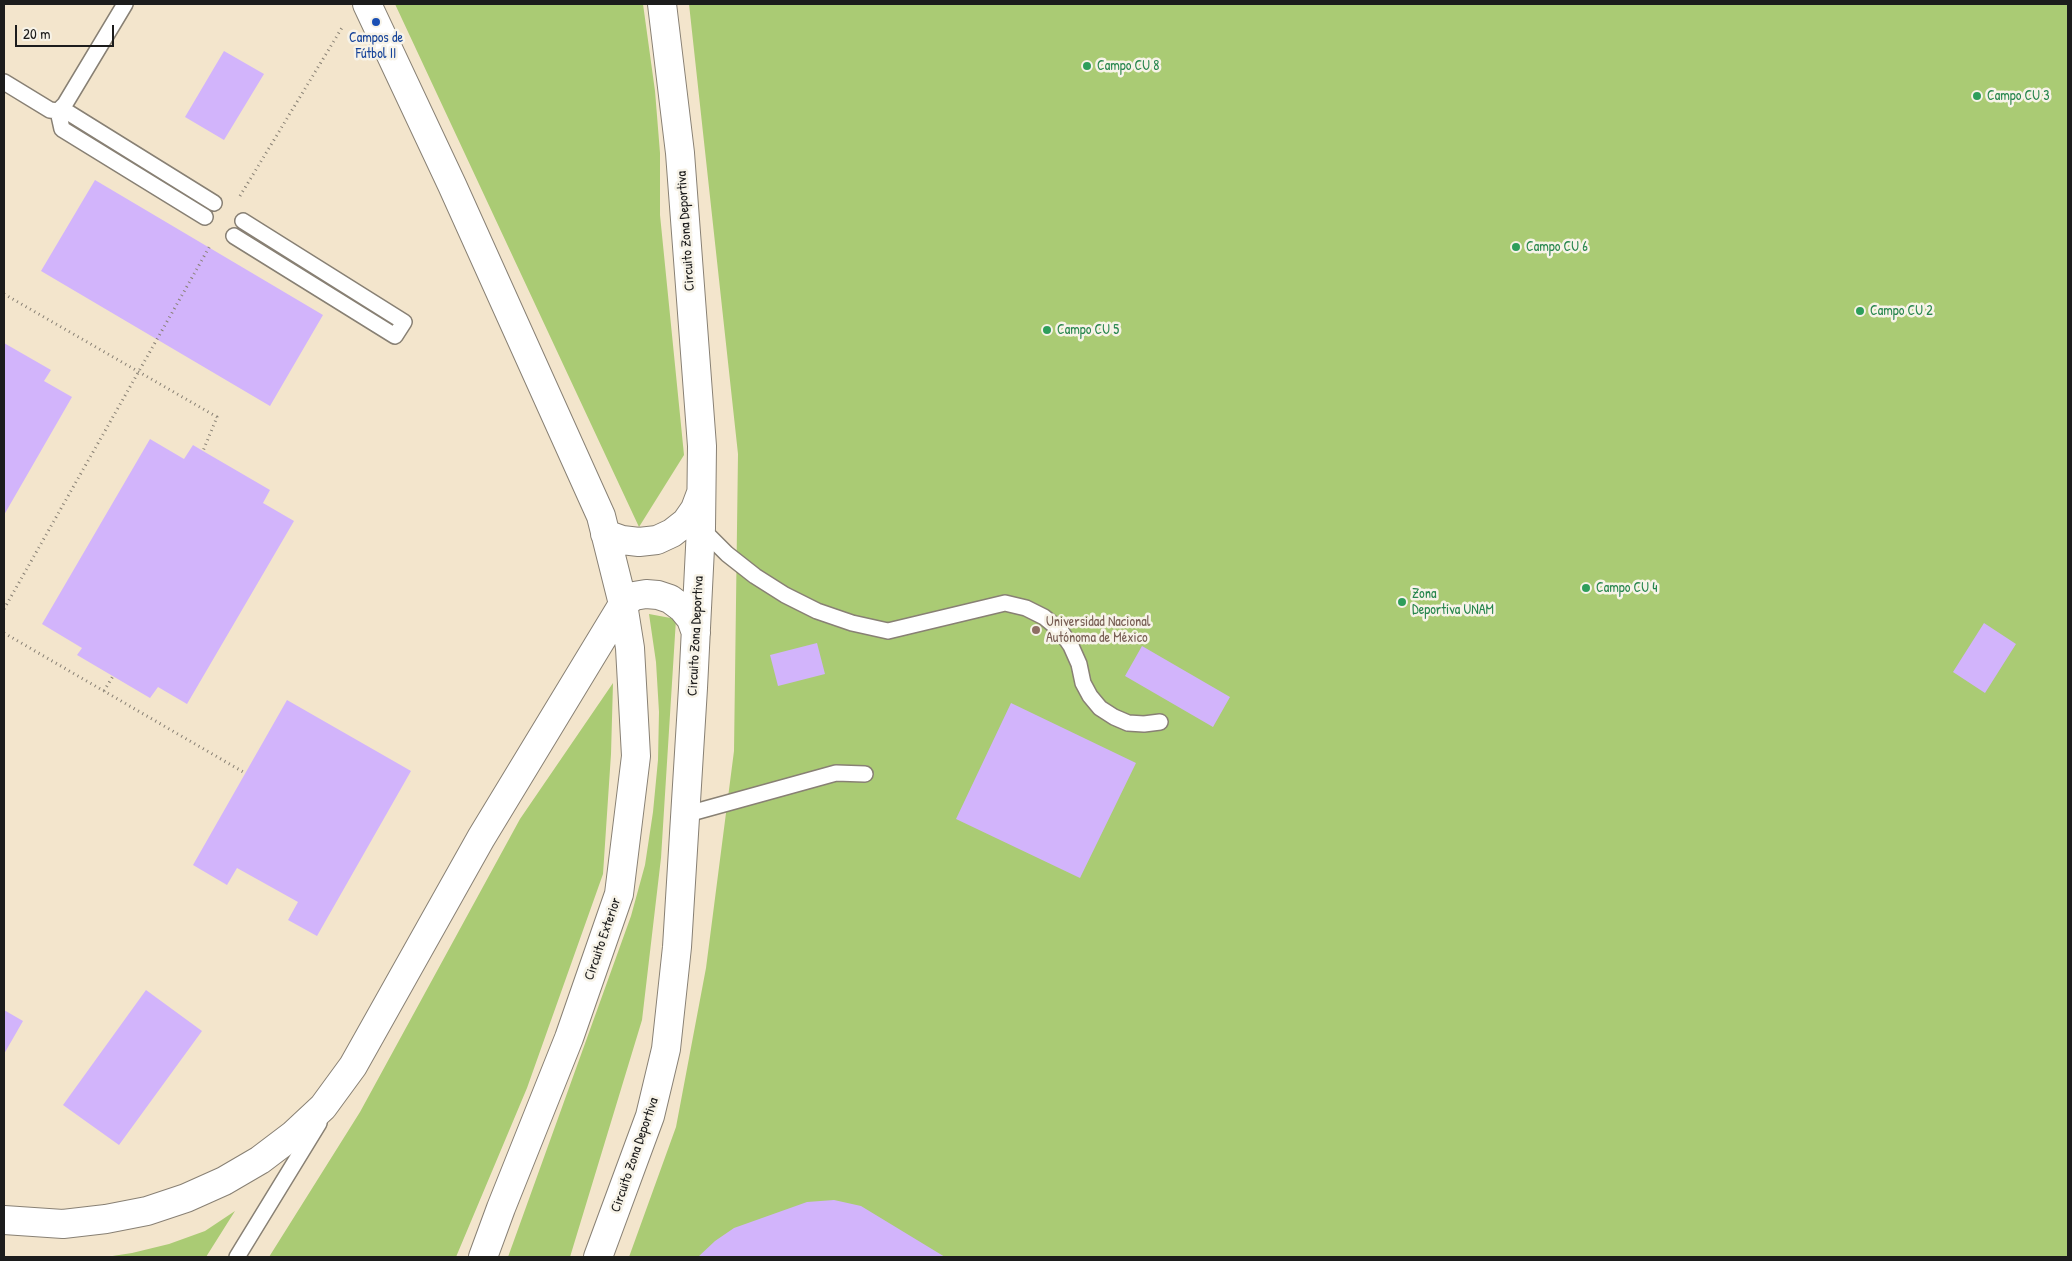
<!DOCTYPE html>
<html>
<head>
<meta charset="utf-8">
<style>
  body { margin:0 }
  #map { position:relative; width:2072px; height:1261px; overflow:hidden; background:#f3e5cc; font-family:"Patrick Hand",sans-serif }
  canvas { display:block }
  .frame { position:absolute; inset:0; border:5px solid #1c1c1c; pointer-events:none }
  .scale { position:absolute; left:15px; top:25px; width:99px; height:22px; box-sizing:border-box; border:2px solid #1c1c1c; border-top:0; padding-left:6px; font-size:15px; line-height:18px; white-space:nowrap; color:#1c1c1c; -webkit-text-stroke:4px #f7f3e8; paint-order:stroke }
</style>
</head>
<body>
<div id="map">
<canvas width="2072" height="1261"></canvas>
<div class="frame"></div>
<div class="scale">20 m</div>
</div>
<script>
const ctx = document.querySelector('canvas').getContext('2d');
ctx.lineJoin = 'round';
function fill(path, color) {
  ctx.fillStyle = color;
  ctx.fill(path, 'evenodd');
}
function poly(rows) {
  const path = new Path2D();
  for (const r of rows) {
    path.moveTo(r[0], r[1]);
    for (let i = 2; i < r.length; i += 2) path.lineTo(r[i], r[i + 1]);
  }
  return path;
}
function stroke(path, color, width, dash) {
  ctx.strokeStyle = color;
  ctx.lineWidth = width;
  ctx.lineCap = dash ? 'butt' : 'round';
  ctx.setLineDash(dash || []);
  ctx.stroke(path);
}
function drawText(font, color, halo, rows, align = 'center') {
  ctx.font = font + ' "Patrick Hand",sans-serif';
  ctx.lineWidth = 5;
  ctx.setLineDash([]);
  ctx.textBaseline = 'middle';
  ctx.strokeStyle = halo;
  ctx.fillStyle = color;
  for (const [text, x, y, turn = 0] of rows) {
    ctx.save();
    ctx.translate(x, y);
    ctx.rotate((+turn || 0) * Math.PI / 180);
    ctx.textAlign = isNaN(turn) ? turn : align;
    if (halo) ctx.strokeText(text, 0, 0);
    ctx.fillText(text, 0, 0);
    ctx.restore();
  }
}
fill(poly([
  [395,4,643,4,655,91,660,153,660,215,684,455,639,527],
  [689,4,2068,4,2068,1257,629,1257,676,1127,706,968,734,751,738,454],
  [649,614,676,619,661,858,642,1020,570,1257,508,1257,631,916,645,865,653,812,658,760,659,712,656,662],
  [613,683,611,754,603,874,527,1088,456,1257,269,1257,360,1112,520,819],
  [235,1211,206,1257,106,1257,132,1253,169,1244,205,1231]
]), '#aacb74');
fill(poly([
  [224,51,264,74,224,140,185,117],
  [95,180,323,315,270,406,41,271],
  [4,343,51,370,44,381,72,397,4,515],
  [150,439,184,459,193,445,203,451,270,490,263,503,294,521,187,704,158,687,150,698,77,655,82,648,42,624],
  [1984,623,2016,644,1985,693,1953,672],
  [817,643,825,674,778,686,770,655],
  [1142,646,1230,697,1213,727,1125,676],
  [287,700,411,771,317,936,288,920,298,902,237,868,227,885,193,865],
  [1011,703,1136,763,1080,878,956,819],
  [146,990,202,1031,119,1145,63,1105],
  [4,1010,23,1021,4,1054],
  [834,1200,861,1206,945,1257,698,1257,715,1241,734,1228,807,1202]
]), '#d2b4fb');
const service = poly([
  [4,82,50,110,58,111,65,104,125,4],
  [61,108,214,203],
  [58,111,62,129,205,217],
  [234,236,395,336,404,322,243,221],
  [701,528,727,554,755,576,785,595,817,611,852,623,888,631,1005,603,1026,608,1044,617,1060,630,1071,646,1079,664,1083,683,1090,696,1100,708,1114,717,1128,723,1144,724,1160,722],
  [684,815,836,773,865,774],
  [237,1257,319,1123]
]);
const minor = poly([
  [367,4,452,185,601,516,623,604,630,648,636,756,619,894,569,1038,501,1208,483,1257],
  [605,534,622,540,639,542,657,540,672,533,686,522,695,509,701,493],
  [4,1220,63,1224,106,1219,147,1211,186,1198,224,1181,260,1160,293,1135,323,1107,353,1066,481,838,623,604,634,596,646,594,658,595,670,599,682,608,691,619,696,633],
  [598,1257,650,1116,666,1049,677,947,693,688,701,528,702,446,680,153,662,4]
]);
stroke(service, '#888074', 18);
stroke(minor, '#888074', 30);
stroke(poly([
  [240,196,343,26],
  [4,294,217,417,203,451],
  [4,609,211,244],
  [4,633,245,773],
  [104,691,113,676]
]), '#888074', 3, [1, 4]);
stroke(service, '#fff', 15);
stroke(minor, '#fff', 28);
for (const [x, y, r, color] of [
  [376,22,5,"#1a4fb4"],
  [1087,66,5,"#2e9e5b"],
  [1977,96,5,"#2e9e5b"],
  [1516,247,5,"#2e9e5b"],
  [1860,311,5,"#2e9e5b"],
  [1047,330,5,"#2e9e5b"],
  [1586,588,5,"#2e9e5b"],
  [1402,602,5,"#2e9e5b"],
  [1036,630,5,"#8d6e63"]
]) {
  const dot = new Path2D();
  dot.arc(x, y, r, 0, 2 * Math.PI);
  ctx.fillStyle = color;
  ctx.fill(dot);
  stroke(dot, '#f7f3e8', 2);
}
drawText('14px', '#164399', '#f7f3e8', [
  ["Campos de",376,38],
  ["Fútbol II",376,54]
]);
drawText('14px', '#27864d', '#f7f3e8', [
  ["Campo CU 8",1097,66],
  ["Campo CU 3",1987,96],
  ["Campo CU 6",1526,247],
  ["Campo CU 2",1870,311],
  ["Campo CU 5",1057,330],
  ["Campo CU 4",1596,588],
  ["Zona",1412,594],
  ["Deportiva UNAM",1412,610]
], 'left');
drawText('14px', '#1c1c1c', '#f7f3e8', [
  ["Circuito Zona Deportiva",686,231,-94],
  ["Circuito Zona Deportiva",696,636,-87],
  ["Circuito Exterior",603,939,-71],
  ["Circuito Zona Deportiva",635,1155,-71]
]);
drawText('14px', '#785e54', '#f7f3e8', [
  ["Universidad Nacional",1046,622],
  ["Autónoma de México",1046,638]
], 'left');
</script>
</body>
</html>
